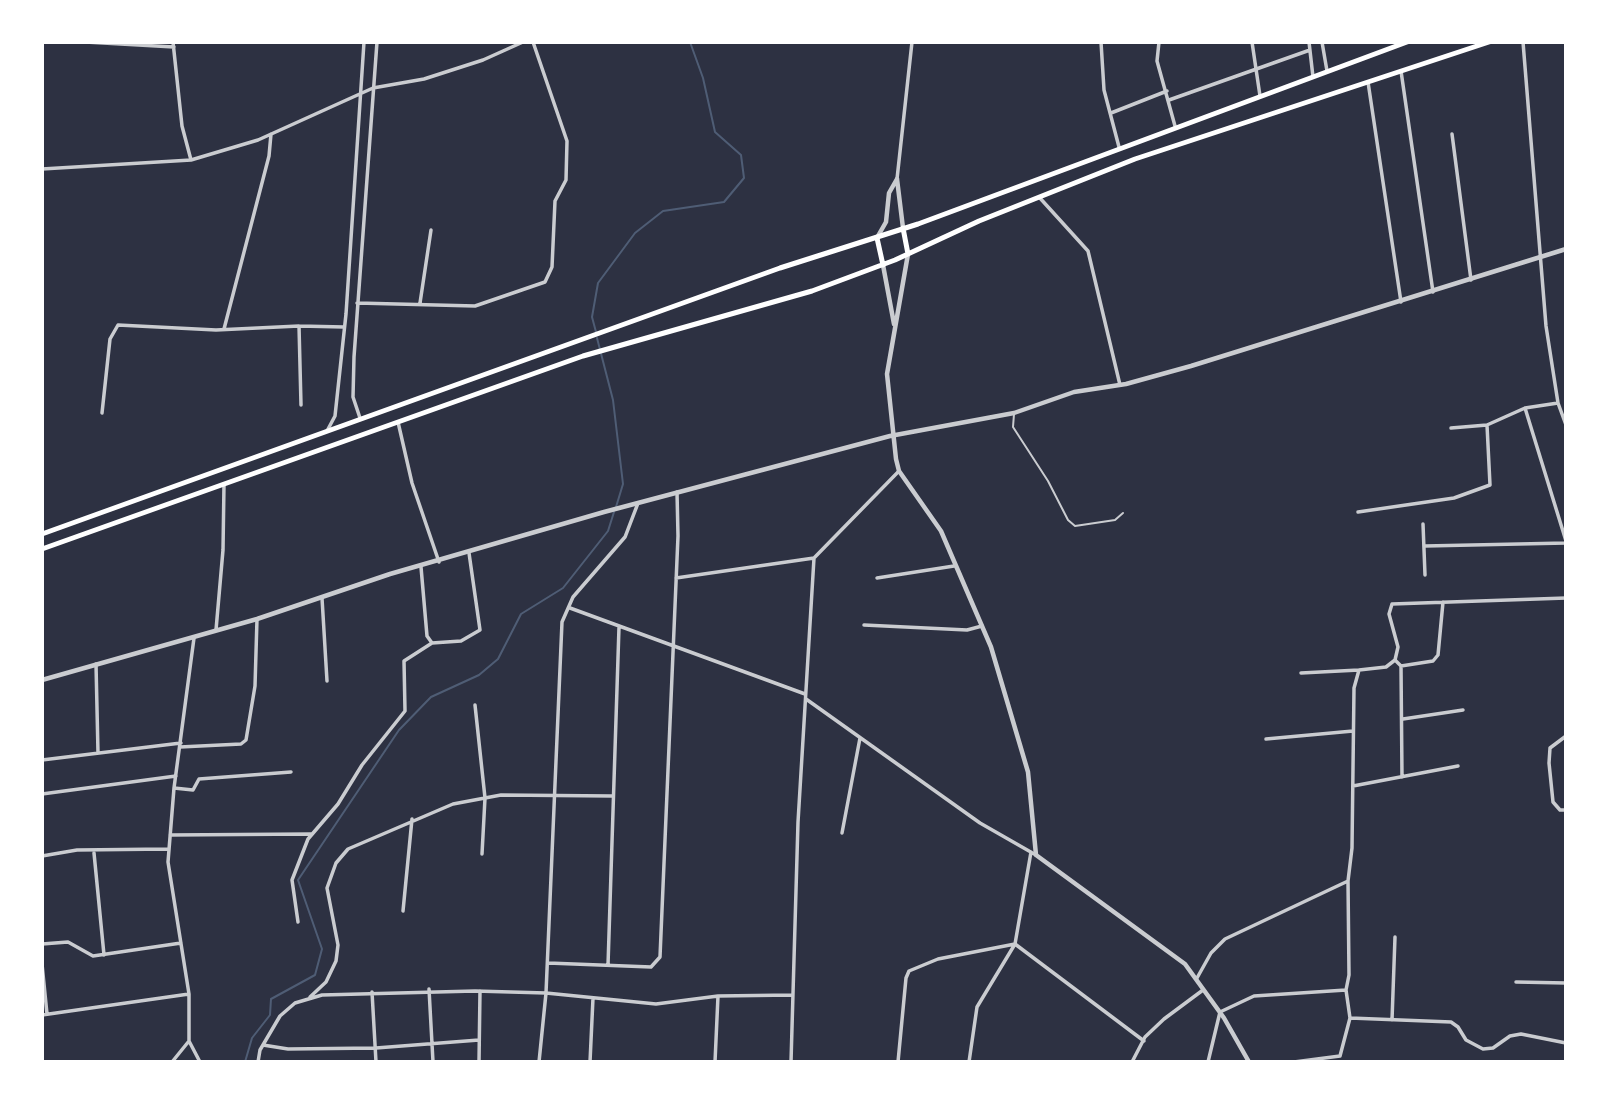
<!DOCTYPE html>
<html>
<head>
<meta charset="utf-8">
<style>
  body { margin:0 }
  #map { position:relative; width:1608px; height:1104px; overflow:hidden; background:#2d3142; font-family:"Fira Sans Condensed",sans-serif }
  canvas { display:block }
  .frame { position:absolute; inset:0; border:44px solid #fff; pointer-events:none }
</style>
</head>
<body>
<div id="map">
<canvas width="1608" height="1104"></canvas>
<div class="frame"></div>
</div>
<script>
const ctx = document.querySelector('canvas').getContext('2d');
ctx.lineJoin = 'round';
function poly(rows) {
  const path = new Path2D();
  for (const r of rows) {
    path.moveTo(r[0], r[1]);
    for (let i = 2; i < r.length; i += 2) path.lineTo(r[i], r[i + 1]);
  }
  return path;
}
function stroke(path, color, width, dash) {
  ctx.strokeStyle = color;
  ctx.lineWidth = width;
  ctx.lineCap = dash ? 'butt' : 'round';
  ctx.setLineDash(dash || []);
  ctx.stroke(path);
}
stroke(poly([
  [596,332,592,317,598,283,635,233,663,211,724,202,744,178,741,155,715,132,703,78,690,42],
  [597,338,613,400,623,484,616,507],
  [245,1062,252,1038,270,1015,271,999,315,975,322,949,298,880,399,730,431,697,479,675,498,659,521,614,563,588,608,531,614,512]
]), '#4f5d75', 2);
stroke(poly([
  [1014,414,1013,427,1048,481,1068,520,1075,526,1115,520,1123,513]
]), '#caccd0', 2);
stroke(poly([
  [85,42,174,47],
  [173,42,182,126,191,160],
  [1101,42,1104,90,1119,147],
  [1159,42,1157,61,1175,126],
  [1252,42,1260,96],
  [1309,42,1313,77],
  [1322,42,1327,71],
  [1523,42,1546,326,1558,403,1566,425],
  [1401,71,1433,292],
  [1368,82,1401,302],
  [1169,100,1310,50],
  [1111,113,1167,91],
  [1452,134,1471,280],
  [42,169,191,160,258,140,373,88,424,79,483,60,523,42],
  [897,179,912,42],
  [1039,197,1088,251,1120,385],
  [357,303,475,306,545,282,552,267,555,201,566,180,567,141,533,42],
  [420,303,431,230],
  [299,326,301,405],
  [224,329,269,156,271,134],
  [1525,408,1566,541],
  [102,413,110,339,118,325,216,330,299,326,344,327],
  [360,418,353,397,354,357,377,42],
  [398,422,412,483,439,562],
  [1451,428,1487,425],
  [327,431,335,416,346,314,364,42],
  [1358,512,1454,498,1490,485,1487,425,1525,408,1558,403],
  [1423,524,1425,575],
  [1425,546,1566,543],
  [421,567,427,636,432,643,461,641,480,630,469,553],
  [676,578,814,558],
  [877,578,954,566],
  [322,598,327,681],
  [570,608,805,694],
  [864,625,967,630,982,626],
  [216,630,223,550,224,484],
  [1395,660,1401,666,1402,777],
  [96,664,98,753],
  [1401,666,1433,661,1438,655,1443,602],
  [1301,673,1359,670],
  [806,699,980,823,1036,855],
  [475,705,485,798,482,854],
  [1403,719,1463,710],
  [1566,736,1550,748,1549,763,1553,802,1560,810,1566,810],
  [1266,739,1353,731],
  [180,747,241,744,246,740,255,686,257,619],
  [42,760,181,743],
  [1353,786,1458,766],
  [174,788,193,790,199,779,291,772],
  [42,794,176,776],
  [842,833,860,738],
  [170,835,311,834],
  [94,853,104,955],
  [42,856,77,850,169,849],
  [403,911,412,819],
  [298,922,292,880,308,839,338,804,362,765,405,711,404,661,432,643],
  [42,944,68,942,93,956,181,943],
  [548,963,651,967,660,957,678,536,677,492],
  [42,964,47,1014],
  [608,965,619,627],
  [1197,978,1211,953,1225,939,1348,881,1352,848,1354,688,1359,670,1386,667,1395,660,1398,647,1389,614,1392,604,1566,598],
  [1516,982,1566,983],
  [429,989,433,1062],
  [372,992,376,1062],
  [310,997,326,982,336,961,338,945,327,888,336,863,348,849,453,804,501,795,612,796],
  [42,1015,189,994],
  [1350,1018,1451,1022,1458,1027,1466,1040,1483,1049,1493,1048,1510,1036,1521,1034,1566,1043],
  [1392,1020,1395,937],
  [189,1041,200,1062],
  [263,1045,288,1049,376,1048,479,1040],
  [172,1062,189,1041,189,994,168,862,174,788,194,638],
  [258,1062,260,1050,280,1016,295,1003,322,995,475,991,546,993,656,1004,718,996,793,995],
  [479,1062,480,991],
  [539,1062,546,993,562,622,573,597,625,537,638,503],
  [590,1062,593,998],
  [715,1062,718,996],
  [791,1062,798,822,814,558,899,471],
  [898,1062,906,978,909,971,938,959,1015,944,1144,1041],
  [969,1062,977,1007,1015,944,1031,852],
  [1132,1062,1145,1037,1164,1019,1203,990],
  [1208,1062,1220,1012,1254,996,1346,990],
  [1294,1062,1340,1056,1350,1018,1346,990,1349,975,1348,881]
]), '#caccd0', 3.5);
stroke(poly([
  [897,179,903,228],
  [878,236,886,222,889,193,897,179],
  [908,254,887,374,896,459,899,471,941,531,991,647,1028,772,1036,855,1185,964,1224,1018,1249,1062],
  [883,265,894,324],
  [42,680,257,619,390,574,604,512,890,436,1014,413,1074,392,1126,384,1191,366,1566,249]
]), '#caccd0', 4.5);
stroke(poly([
  [903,228,908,254],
  [877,238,883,265],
  [42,534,780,268,918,224,1407,42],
  [42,549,583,356,812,291,895,260,979,221,1135,159,1489,42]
]), '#fff', 5);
</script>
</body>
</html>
